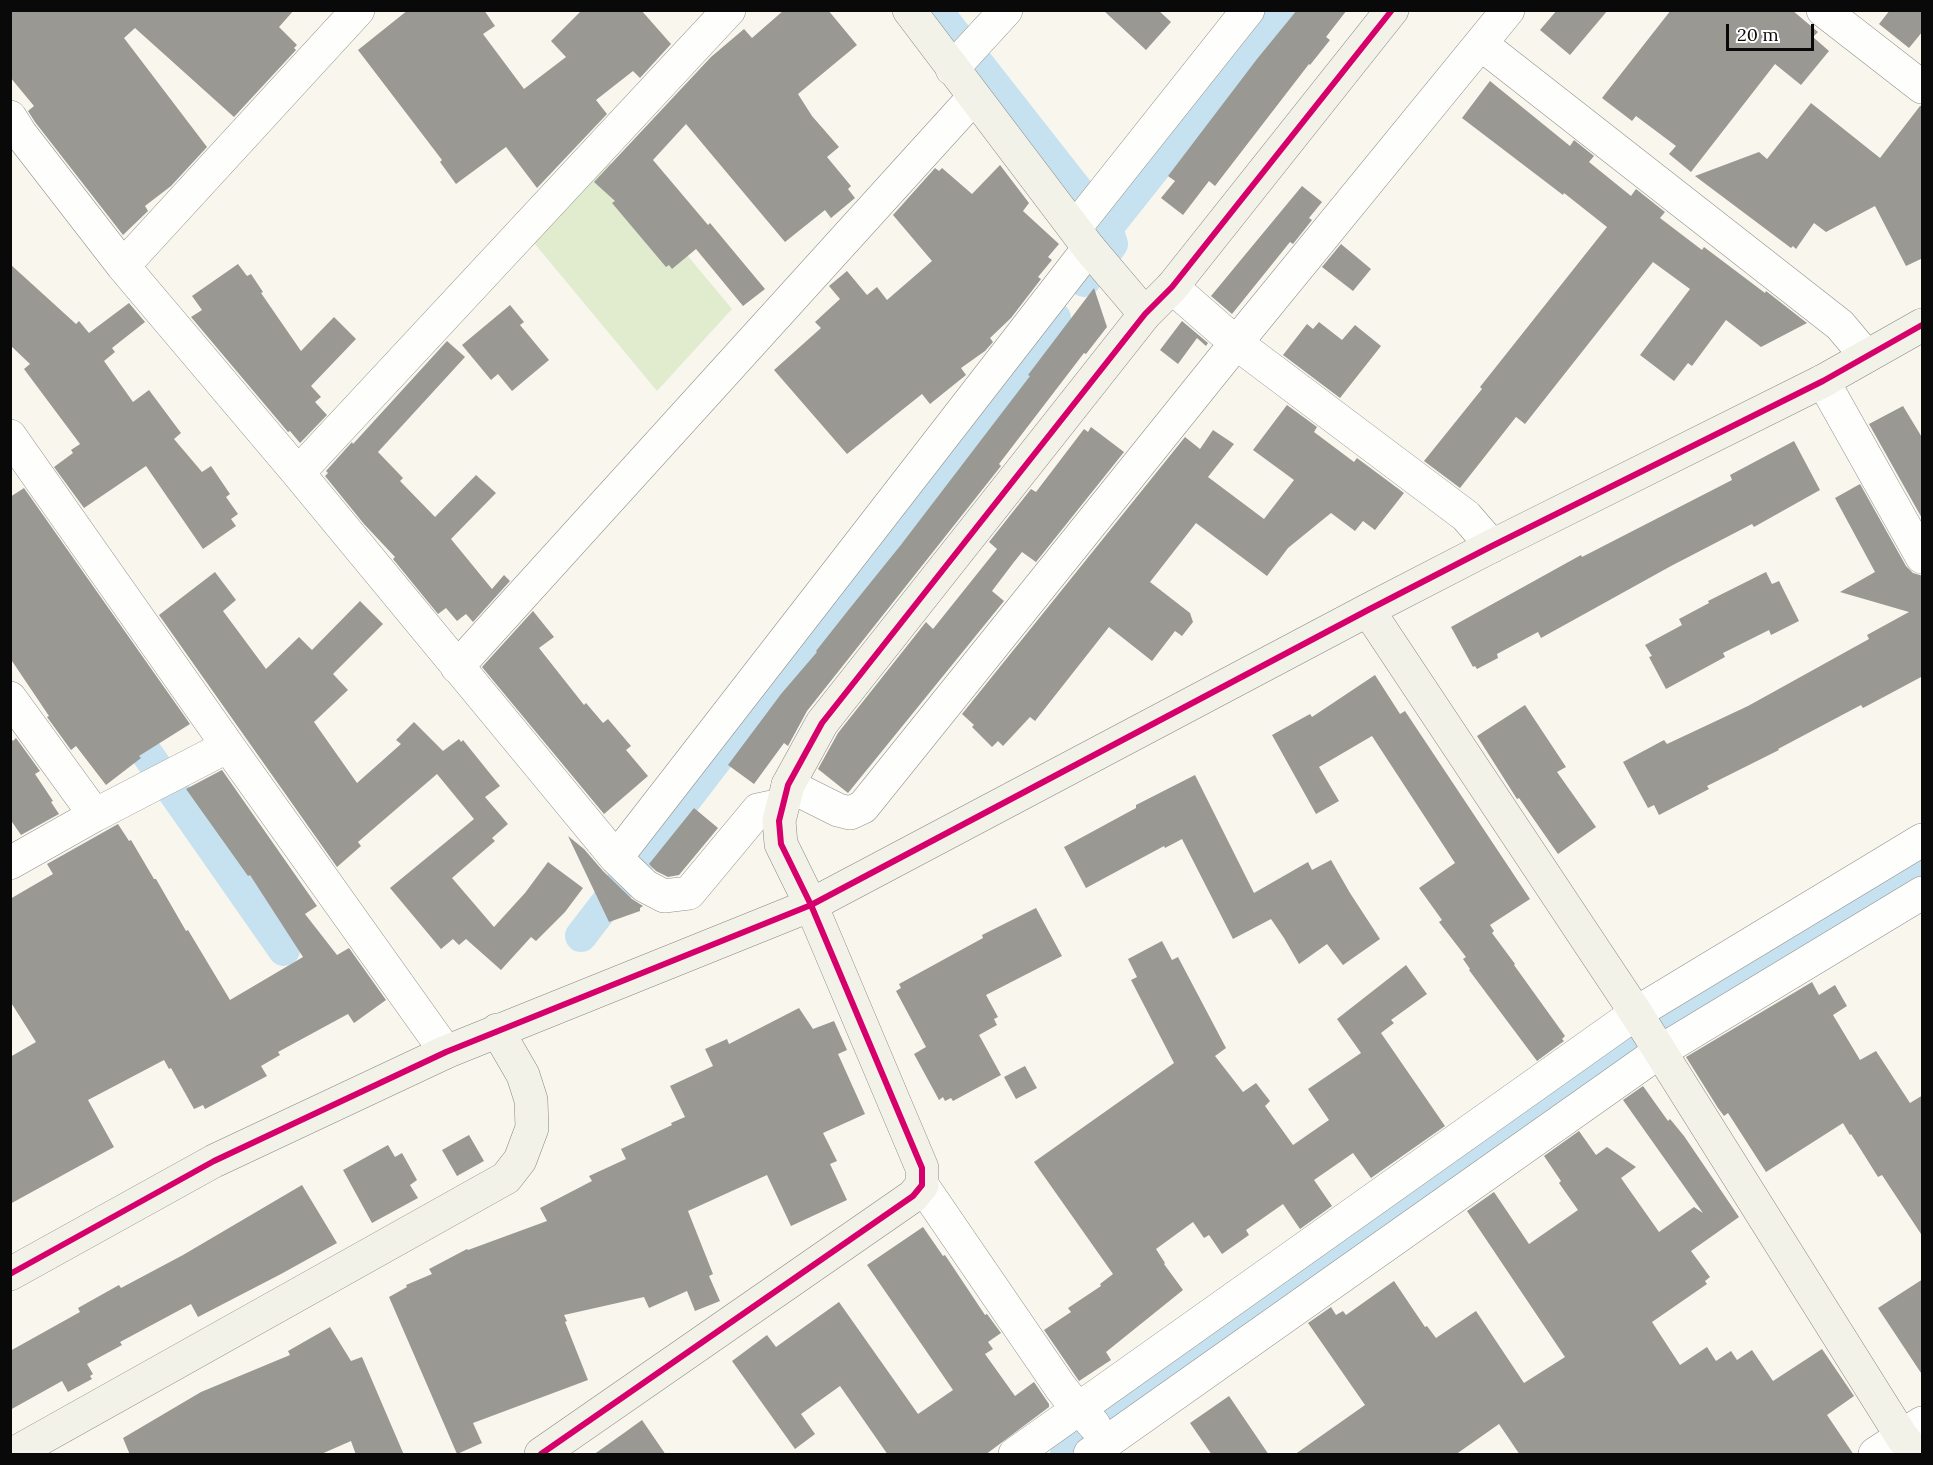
<!DOCTYPE html>
<html>
<head>
<meta charset="utf-8">
<style>
  body { margin:0 }
  #map { position:relative; width:1933px; height:1465px; overflow:hidden; background:#f8f6ed; font-family:Lora,serif }
  canvas { display:block }
  .frame { position:absolute; inset:0; border:12px solid #090909; pointer-events:none }
  .scale { position:absolute; left:1726px; top:24px; width:88px; height:27px; box-sizing:border-box; border:3px solid #090909; border-top:0; padding-left:8px; font-size:18px; line-height:21px; white-space:nowrap; color:#090909; -webkit-text-stroke:4px #fff; paint-order:stroke }
</style>
</head>
<body>
<div id="map">
<canvas width="1933" height="1465"></canvas>
<div class="frame"></div>
<div class="scale">20 m</div>
</div>
<script>
const ctx = document.querySelector('canvas').getContext('2d');
ctx.lineJoin = 'round';
function fill(path, color) {
  ctx.fillStyle = color;
  ctx.fill(path, 'evenodd');
}
function poly(rows) {
  const path = new Path2D();
  for (const r of rows) {
    path.moveTo(r[0], r[1]);
    for (let i = 2; i < r.length; i += 2) path.lineTo(r[i], r[i + 1]);
  }
  return path;
}
function stroke(path, color, width, dash) {
  ctx.strokeStyle = color;
  ctx.lineWidth = width;
  ctx.lineCap = dash ? 'butt' : 'round';
  ctx.setLineDash(dash || []);
  ctx.stroke(path);
}
fill(poly([
  [597,147,732,309,657,391,520,226]
]), '#e1ecce');
stroke(poly([
  [936,10,1107,228],
  [1084,281,1112,244,1107,228,1280,10],
  [122,718,284,950],
  [581,936,1055,318],
  [1066,1454,1165,1379,1668,1022,1922,868]
]), '#c6e2f0', 32);
fill(poly([
  [10,10,294,10,279,27,297,45,294,48,296,50,234,117,135,28,124,38,207,147,171,186,145,206,148,211,123,235,35,122,28,111,34,106,10,77],
  [408,10,484,10,495,26,483,34,524,89,566,57,551,41,582,10,641,10,671,44,640,78,633,71,596,100,607,114,537,188,506,147,456,184,440,162,442,160,358,50],
  [784,10,828,10,857,45,798,94,812,116,839,147,827,157,851,186,848,189,855,198,831,218,825,210,785,242,686,124,653,160,708,225,710,223,765,289,743,306,696,249,672,269,669,265,666,267,612,203,615,201,594,182,711,57,744,29,752,38],
  [1103,10,1158,10,1171,22,1146,50],
  [1297,10,1347,10,1326,37,1330,40,1310,65,1309,64,1215,186,1209,181,1183,215,1161,198,1175,181,1168,176,1257,59],
  [1557,10,1608,10,1570,55,1540,30],
  [1671,10,1792,10,1818,32,1813,37,1829,51,1801,85,1775,64,1691,172,1669,154,1676,146,1636,116,1632,121,1602,98],
  [1890,10,1923,10,1923,31,1909,48,1879,24],
  [1490,81,1570,146,1574,140,1594,156,1589,162,1631,196,1636,189,1665,212,1660,218,1702,250,1704,247,1765,293,1766,291,1807,323,1761,347,1726,320,1692,366,1688,363,1674,381,1640,355,1690,289,1653,262,1525,424,1516,417,1460,488,1424,461,1482,389,1480,387,1607,227,1564,193,1563,195,1462,118],
  [1811,103,1880,158,1920,106,1923,105,1923,258,1906,266,1875,206,1826,232,1814,223,1796,249,1793,246,1791,248,1695,176,1759,152,1767,159],
  [1000,165,1029,203,1023,211,1059,244,1048,257,1052,260,1038,277,1041,279,1011,318,990,338,993,342,985,351,961,368,966,375,930,404,922,394,847,454,774,370,821,328,815,322,840,299,829,286,847,271,867,295,877,287,887,300,932,261,893,215,935,168,939,171,942,168,972,194],
  [1302,186,1322,202,1309,218,1312,220,1293,244,1290,242,1232,314,1211,296],
  [1341,244,1371,269,1353,291,1322,267],
  [10,264,76,324,79,321,89,333,129,303,145,322,112,348,115,352,104,361,133,402,149,390,181,433,174,439,202,472,211,466,230,494,226,497,238,514,231,519,236,526,203,549,146,466,84,508,54,467,73,453,71,450,80,444,24,369,30,364,10,345],
  [238,264,247,276,251,274,263,292,261,293,301,351,334,317,356,339,311,386,321,397,315,402,327,415,300,443,290,431,288,432,191,317,202,310,192,296],
  [1094,288,1107,327,1086,354,1084,353,999,464,1001,466,807,711,788,746,784,743,754,784,728,765,781,694,817,652,816,651,850,608,900,546,1030,376,1028,375],
  [510,305,524,322,520,325,549,360,512,391,498,374,491,380,462,345],
  [1182,321,1208,343,1206,346,1197,338,1178,364,1160,350],
  [1319,322,1342,340,1355,325,1381,346,1340,398,1283,355,1307,324,1313,329],
  [447,341,465,357,378,452,403,478,400,481,435,517,476,475,496,493,451,539,492,589,504,575,510,581,473,622,466,614,457,621,446,608,438,614,393,559,395,557,364,524,325,476,328,473,326,471,352,442,353,444],
  [1287,405,1317,427,1314,432,1354,462,1357,458,1404,493,1375,530,1363,521,1355,531,1331,513,1288,548,1267,576,1196,523,1150,582,1190,613,1193,622,1182,636,1175,631,1152,661,1109,627,1035,721,1030,717,1003,746,998,741,992,747,972,727,974,725,962,714,1185,437,1200,449,1213,430,1234,444,1208,477,1264,519,1294,480,1253,450],
  [1903,406,1923,439,1923,520,1869,424],
  [1091,427,1124,452,1036,562,1022,552,1014,562,992,591,1004,601,848,793,818,769,838,733,926,622,933,629,997,549,989,542,1031,489,1036,492,1084,429,1088,432],
  [1794,441,1820,490,1754,527,1752,524,1671,566,1541,638,1538,632,1497,654,1498,658,1477,669,1475,666,1473,667,1451,627,1581,555,1582,557,1732,480,1730,475],
  [1860,484,1906,566,1913,573,1923,576,1923,676,1863,708,1861,705,1778,749,1779,750,1707,786,1709,789,1659,815,1654,805,1648,808,1623,762,1664,740,1667,744,1748,706,1869,639,1867,635,1909,612,1840,592,1875,572,1835,498],
  [24,488,190,724,139,756,141,758,106,785,76,746,71,750,47,717,49,716,10,658,10,497],
  [215,572,236,600,223,611,266,669,299,637,312,650,360,601,383,624,333,674,348,690,314,722,357,783,401,744,396,740,414,722,443,751,459,739,461,742,463,740,500,786,485,797,508,824,492,838,495,841,452,878,494,927,525,893,548,862,583,888,565,912,536,941,531,937,501,970,466,939,459,945,453,939,441,949,390,888,474,819,437,774,358,842,361,846,337,867,159,615],
  [1766,572,1772,584,1779,581,1799,621,1771,635,1769,630,1723,653,1725,657,1666,689,1649,657,1652,656,1645,645,1682,625,1679,619,1709,603,1708,601],
  [533,611,554,637,539,648,584,705,586,703,603,723,608,719,631,746,626,750,648,776,604,814,482,667],
  [1375,675,1400,714,1405,711,1530,899,1490,925,1494,931,1492,933,1515,964,1514,965,1565,1036,1562,1039,1564,1041,1537,1061,1469,970,1470,969,1463,959,1466,957,1439,922,1442,920,1419,888,1455,863,1372,736,1319,767,1339,801,1316,814,1272,735,1310,714,1312,717],
  [1525,705,1566,767,1557,772,1596,827,1558,854,1519,798,1517,799,1477,736],
  [10,737,13,741,16,738,40,771,35,774,53,801,51,802,59,814,21,835,10,819],
  [222,770,317,906,305,914,337,955,349,948,386,1000,354,1023,348,1014,278,1052,280,1055,261,1066,267,1076,205,1109,203,1105,194,1109,171,1068,169,1069,164,1060,88,1100,114,1147,10,1204,10,1057,36,1042,10,1001,10,899,53,874,47,864,118,824,129,841,131,840,154,879,156,879,186,931,188,930,230,1000,303,957,250,875,248,876,186,789],
  [1195,775,1254,893,1308,862,1312,870,1331,860,1350,893,1380,939,1343,965,1327,944,1299,964,1284,938,1271,919,1233,939,1182,839,1165,848,1164,846,1086,888,1064,847,1136,808,1136,805],
  [694,808,718,828,679,875,668,877,656,871,649,864],
  [568,836,584,849,603,871,632,899,643,906,640,908,640,911,609,922],
  [1036,908,1062,956,986,995,998,1017,994,1019,997,1025,979,1035,1001,1075,953,1101,951,1098,945,1101,943,1097,939,1100,914,1054,926,1047,896,991,901,988,899,984,983,938,982,935],
  [1162,941,1172,960,1178,957,1226,1048,1215,1056,1243,1092,1256,1083,1270,1101,1265,1106,1293,1145,1329,1120,1308,1089,1361,1053,1337,1019,1406,965,1427,994,1391,1020,1394,1023,1381,1033,1445,1126,1371,1178,1353,1153,1314,1180,1332,1206,1300,1229,1283,1204,1246,1230,1249,1235,1222,1254,1209,1235,1204,1238,1193,1222,1156,1249,1165,1263,1164,1264,1183,1290,1106,1352,1111,1360,1079,1381,1044,1330,1071,1312,1068,1308,1101,1286,1100,1284,1113,1274,1034,1162,1174,1063,1131,980,1137,977,1128,959],
  [1812,982,1819,995,1835,985,1847,1006,1833,1015,1860,1060,1876,1051,1910,1103,1923,1095,1923,1237,1882,1175,1878,1177,1851,1134,1850,1135,1843,1123,1766,1172,1728,1113,1724,1116,1718,1108,1686,1057],
  [799,1008,813,1029,834,1021,847,1050,838,1054,865,1114,823,1133,837,1161,830,1164,847,1200,791,1226,767,1175,688,1211,713,1274,709,1276,720,1301,695,1311,687,1291,649,1308,644,1297,564,1315,567,1321,565,1322,588,1380,473,1423,482,1443,457,1454,389,1297,407,1287,406,1285,432,1274,429,1269,467,1249,468,1250,547,1221,540,1208,592,1181,589,1176,626,1159,621,1149,672,1125,671,1123,685,1117,670,1086,713,1066,705,1049,727,1039,729,1044],
  [1025,1066,1037,1088,1016,1099,1004,1077],
  [1643,1086,1668,1121,1670,1119,1684,1136,1739,1217,1691,1251,1710,1277,1705,1281,1707,1284,1652,1322,1680,1365,1707,1347,1716,1361,1731,1351,1737,1360,1752,1350,1773,1381,1822,1349,1854,1396,1827,1415,1854,1455,1520,1455,1499,1424,1455,1455,1294,1455,1365,1405,1308,1323,1331,1307,1336,1315,1343,1311,1346,1315,1394,1281,1425,1327,1427,1326,1436,1338,1476,1311,1524,1383,1565,1357,1467,1211,1494,1192,1529,1244,1578,1210,1559,1183,1561,1181,1544,1156,1579,1131,1596,1155,1607,1147,1636,1167,1621,1178,1659,1232,1694,1207,1703,1213,1623,1100],
  [469,1135,484,1161,457,1176,442,1150],
  [388,1145,395,1157,402,1153,417,1180,410,1185,418,1198,372,1223,343,1170],
  [302,1185,337,1243,281,1274,198,1317,191,1304,120,1342,122,1345,87,1364,93,1374,90,1376,92,1379,68,1392,62,1381,10,1410,10,1351,80,1312,78,1308,119,1285,121,1288,183,1255],
  [923,1227,943,1256,945,1255,985,1315,987,1314,1001,1333,988,1342,993,1349,985,1354,1015,1396,1034,1382,1049,1404,1049,1407,985,1455,888,1455,840,1386,801,1414,815,1434,795,1449,732,1361,767,1335,776,1347,839,1302,918,1414,953,1390,867,1265],
  [1923,1279,1923,1376,1878,1308],
  [330,1327,351,1361,362,1357,404,1455,356,1455,351,1441,319,1455,130,1455,123,1438,201,1392,290,1355,288,1351],
  [1229,1396,1269,1455,1212,1455,1190,1423],
  [642,1420,666,1455,593,1455,624,1433]
]), '#9a9893');
const street = poly([
  [1823,10,1922,87],
  [1481,44,1840,325,1866,356],
  [952,69,1006,10],
  [10,117,20,133,123,266,298,473,616,858,645,886,664,896,689,893,758,810,782,805],
  [1075,228,1248,10],
  [123,266,358,10],
  [1172,287,1236,343,1466,516,1492,546],
  [1823,381,1922,557],
  [10,436,228,746,446,1052],
  [298,473,729,10],
  [457,667,974,97],
  [10,698,95,815],
  [788,785,838,810,850,813,863,807,1236,343,1508,10],
  [616,858,1089,248],
  [10,863,95,815,228,746],
  [922,1185,1061,1388,1078,1409,1088,1418,1094,1425],
  [1015,1454,1636,1013,1922,840],
  [1090,1454,1659,1052,1922,893],
  [1875,1454,1922,1423]
]);
const secondary = poly([
  [909,10,1089,248,1145,314],
  [1368,610,1636,1013,1902,1437,1916,1454],
  [10,1274,214,1161,446,1052,811,905,1368,610,1492,546,1823,381,1922,325],
  [13,1454,506,1178,520,1160,532,1128,531,1100,523,1075,497,1030],
  [541,1454,913,1196,922,1185,922,1168,811,905,781,844,779,821,788,785,822,723,1145,314,1172,287,1392,10]
]);
stroke(street, '#91908c', 34);
stroke(secondary, '#878682', 34);
stroke(street, '#fefefc', 33);
stroke(secondary, '#f3f2e8', 33);
stroke(poly([
  [10,1274,214,1161,446,1052,811,905,1368,610,1492,546,1823,381,1922,325],
  [541,1454,913,1196,922,1185,922,1168,811,905,781,844,779,821,788,785,822,723,1145,314,1172,287,1392,10]
]), '#d6006c', 6);
</script>
</body>
</html>
